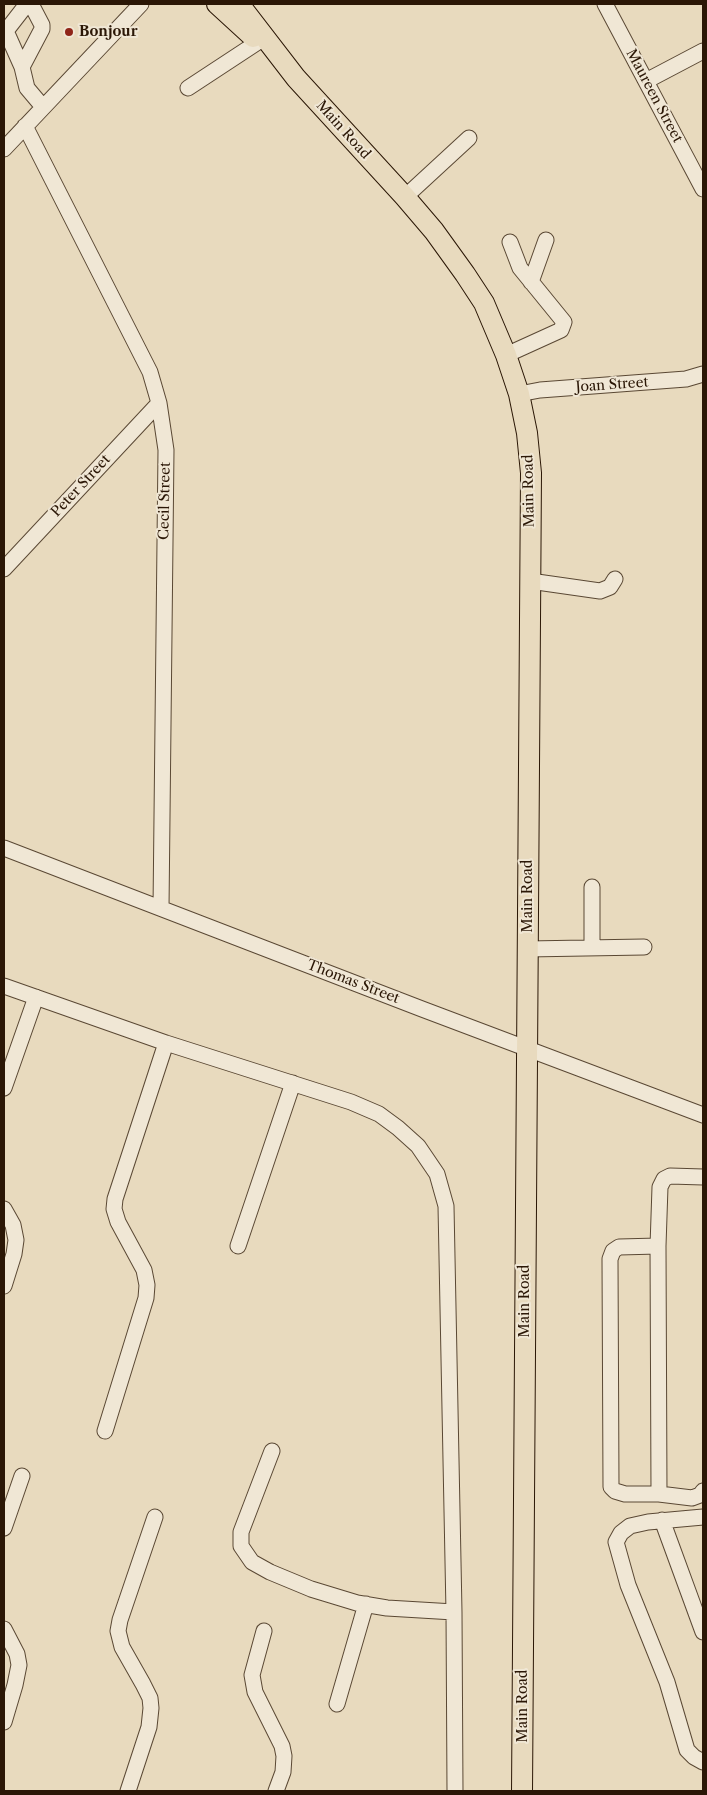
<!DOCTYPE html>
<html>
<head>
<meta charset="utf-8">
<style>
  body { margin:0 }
  #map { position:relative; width:707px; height:1795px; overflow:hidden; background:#e8dabe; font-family:"Libre Caslon Text",serif }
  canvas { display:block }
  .frame { position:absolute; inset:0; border:5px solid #2b1706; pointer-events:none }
</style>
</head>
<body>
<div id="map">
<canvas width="707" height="1795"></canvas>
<div class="frame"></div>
</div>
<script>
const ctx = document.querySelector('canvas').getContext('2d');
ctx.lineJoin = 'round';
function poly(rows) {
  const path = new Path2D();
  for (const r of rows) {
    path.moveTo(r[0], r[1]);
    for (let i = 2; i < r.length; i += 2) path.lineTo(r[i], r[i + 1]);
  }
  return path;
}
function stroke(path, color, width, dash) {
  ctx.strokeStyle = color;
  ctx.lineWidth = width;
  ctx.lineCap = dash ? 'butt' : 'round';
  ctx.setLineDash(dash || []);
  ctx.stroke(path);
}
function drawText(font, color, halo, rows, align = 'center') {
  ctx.font = font + ' "Libre Caslon Text",serif';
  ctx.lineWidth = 4;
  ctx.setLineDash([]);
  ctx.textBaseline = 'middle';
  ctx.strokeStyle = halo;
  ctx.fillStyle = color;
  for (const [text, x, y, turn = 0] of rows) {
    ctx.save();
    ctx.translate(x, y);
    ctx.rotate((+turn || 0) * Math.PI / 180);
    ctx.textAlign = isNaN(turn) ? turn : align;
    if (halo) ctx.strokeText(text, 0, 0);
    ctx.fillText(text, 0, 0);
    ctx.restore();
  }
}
const minor = poly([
  [605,4,703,189],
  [4,30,6,31,22,67,27,88,43,107],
  [6,31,27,4],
  [22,67,42,29,42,25,31,4],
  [646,81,703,51],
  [188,88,258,42],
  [25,126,150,372,159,403,166,450,161,908],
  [4,149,141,4],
  [405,197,469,138],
  [531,282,546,240],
  [506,355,561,330,564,322,520,268,510,242],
  [519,394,540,390,686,379,703,374],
  [4,569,159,403],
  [530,581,600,591,610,587,615,579],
  [4,848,422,1009,703,1115],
  [592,887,592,948],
  [527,949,644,947],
  [4,986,166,1043,351,1102,379,1114,398,1128,418,1146,437,1174,446,1206,454,1612,455,1791],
  [4,1088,36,997],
  [703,1177,670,1176,664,1179,660,1187,658,1246,619,1247,613,1251,610,1259,611,1487,615,1491,625,1494,659,1494,692,1498,700,1495,703,1491],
  [4,1209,13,1225,16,1240,14,1254,4,1286],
  [238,1246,293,1083],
  [658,1246,659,1494],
  [105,1431,146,1298,147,1285,144,1270,118,1222,114,1209,115,1199,166,1043],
  [272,1451,241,1532,241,1546,252,1562,270,1572,311,1589,357,1603,387,1608,454,1612],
  [703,1517,648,1522,630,1526,621,1533,616,1542,628,1585,667,1682,687,1750,694,1757,703,1762],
  [662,1520,703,1632],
  [4,1528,22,1476],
  [4,1629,17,1654,19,1665,15,1685,4,1722],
  [264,1631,252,1675,255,1692,282,1746,284,1756,283,1772,276,1791],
  [337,1704,366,1604],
  [128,1791,149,1727,151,1708,150,1698,143,1684,122,1647,118,1631,120,1620,155,1517]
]);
const major = poly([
  [217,4,253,37],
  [239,4,296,78,405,197,434,231,465,274,484,303,506,355,519,394,527,433,531,473,522,1791]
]);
stroke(minor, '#5a4834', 17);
stroke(major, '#2b1706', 22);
stroke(minor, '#f0e7d5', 15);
stroke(major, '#e8dabe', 20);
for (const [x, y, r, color] of [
  [69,32,5,"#8f2418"]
]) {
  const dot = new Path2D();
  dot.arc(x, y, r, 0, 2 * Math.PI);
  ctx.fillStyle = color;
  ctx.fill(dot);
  stroke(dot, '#f0e7d5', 2);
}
drawText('bold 14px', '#2b1706', '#f0e7d5', [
  ["Bonjour",79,32]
], 'left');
drawText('14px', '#2b1706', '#f0e7d5', [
  ["Maureen Street",654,96,62],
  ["Main Road",343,130,48],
  ["Joan Street",612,385,-4],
  ["Peter Street",81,486,-47],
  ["Main Road",529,491,-91],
  ["Cecil Street",165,501,-89],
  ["Main Road",528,896,-90],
  ["Thomas Street",353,982,21],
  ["Main Road",525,1301,-90],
  ["Main Road",523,1706,-90]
]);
</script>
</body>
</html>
